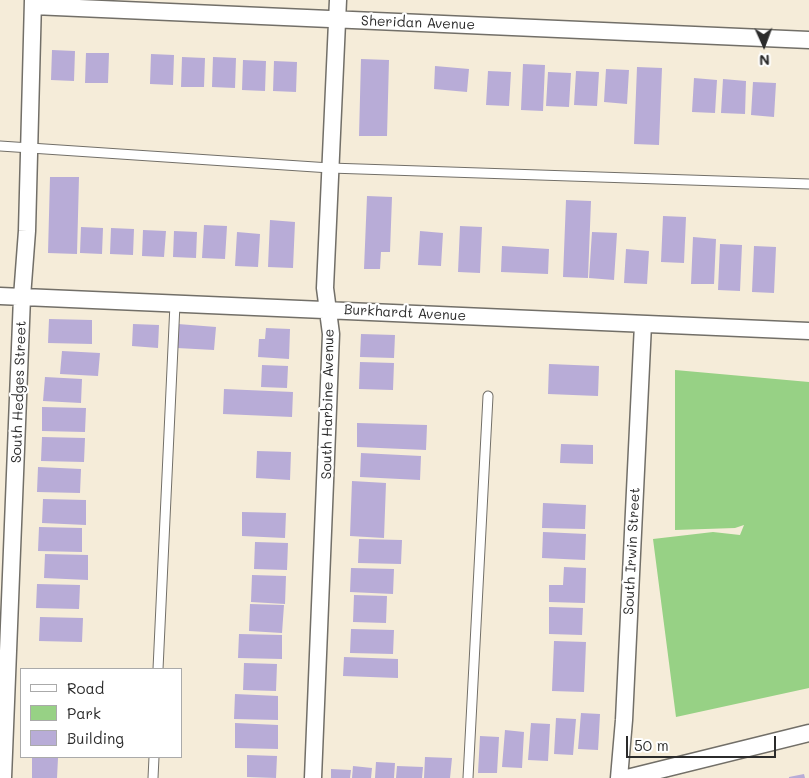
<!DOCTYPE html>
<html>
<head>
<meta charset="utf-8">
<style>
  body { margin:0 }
  #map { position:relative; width:809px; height:778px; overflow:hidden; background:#f5ecd9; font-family:Mali,sans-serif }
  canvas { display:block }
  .legend { position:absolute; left:20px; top:668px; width:162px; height:90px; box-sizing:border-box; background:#fff; border:1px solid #aaa; margin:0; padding:6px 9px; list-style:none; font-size:15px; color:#2b2b2b }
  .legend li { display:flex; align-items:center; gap:10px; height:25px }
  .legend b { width:25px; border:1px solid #aaa }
  .north { position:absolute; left:739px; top:20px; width:50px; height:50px; -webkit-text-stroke:4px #fff; paint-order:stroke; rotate:178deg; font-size:14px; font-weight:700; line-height:20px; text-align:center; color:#2b2b2b }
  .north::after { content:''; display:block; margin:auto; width:18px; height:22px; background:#2b2b2b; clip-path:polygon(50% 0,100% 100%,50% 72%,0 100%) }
  .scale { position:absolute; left:626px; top:736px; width:150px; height:22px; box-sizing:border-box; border:2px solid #2b2b2b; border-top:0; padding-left:6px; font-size:15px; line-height:18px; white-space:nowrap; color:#2b2b2b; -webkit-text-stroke:4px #fff; paint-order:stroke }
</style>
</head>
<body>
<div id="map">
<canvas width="809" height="778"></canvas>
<ul class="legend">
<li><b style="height:6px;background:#fff"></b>Road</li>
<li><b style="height:14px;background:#97d185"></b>Park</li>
<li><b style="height:14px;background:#b8acd7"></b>Building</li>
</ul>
<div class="north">N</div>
<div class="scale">50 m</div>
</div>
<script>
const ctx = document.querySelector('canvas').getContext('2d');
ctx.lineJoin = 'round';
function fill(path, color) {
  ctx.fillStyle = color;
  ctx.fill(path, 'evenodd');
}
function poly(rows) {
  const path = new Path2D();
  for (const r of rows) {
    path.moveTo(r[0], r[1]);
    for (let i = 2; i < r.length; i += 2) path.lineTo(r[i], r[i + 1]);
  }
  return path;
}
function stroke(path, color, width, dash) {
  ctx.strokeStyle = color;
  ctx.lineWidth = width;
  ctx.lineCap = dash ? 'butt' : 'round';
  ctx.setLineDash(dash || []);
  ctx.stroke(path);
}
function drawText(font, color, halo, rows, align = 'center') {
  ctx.font = font + ' Mali,sans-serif';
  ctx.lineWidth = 4.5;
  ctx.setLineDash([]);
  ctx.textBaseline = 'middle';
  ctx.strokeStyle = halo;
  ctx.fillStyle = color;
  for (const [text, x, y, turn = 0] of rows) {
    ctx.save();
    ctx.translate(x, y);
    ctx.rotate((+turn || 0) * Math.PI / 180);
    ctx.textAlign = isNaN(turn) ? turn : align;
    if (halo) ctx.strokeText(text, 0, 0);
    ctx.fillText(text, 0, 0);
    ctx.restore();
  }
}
fill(poly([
  [675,370,809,382,809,688,676,717,653,539,713,532,740,535,744,525,735,528,675,530]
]), '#97d185');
fill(poly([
  [52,50,75,51,74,81,51,80],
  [86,53,109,53,108,83,85,83],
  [151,54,174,55,173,85,150,84],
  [182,57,205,58,204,87,181,87],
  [213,57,236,58,235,88,212,87],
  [361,59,389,60,387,136,359,136],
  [243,60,266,61,265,91,242,90],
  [274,61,297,62,296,92,273,91],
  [523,64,545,65,543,111,521,110],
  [435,66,469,69,467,92,434,89],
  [637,67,662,68,659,145,634,144],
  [606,69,629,70,627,104,604,102],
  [488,71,511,72,509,106,486,105],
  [576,71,599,72,597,106,574,105],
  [548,72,571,73,569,107,546,106],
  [694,78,717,80,715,113,692,112],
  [723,79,746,81,745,114,721,113],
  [753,82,776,83,774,117,751,115],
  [50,177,79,177,77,254,48,253],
  [367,196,392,197,390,252,381,252,380,269,364,269],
  [566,200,591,201,588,278,563,277],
  [663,216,686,217,684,263,661,262],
  [270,220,295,222,293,268,268,267],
  [204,225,227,226,225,259,202,258],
  [460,226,482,227,480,273,458,272],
  [81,227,103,228,102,254,80,253],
  [111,228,134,229,133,255,110,254],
  [143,230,166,231,164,257,142,256],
  [174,231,197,232,196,258,173,257],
  [420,231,443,233,441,266,418,265],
  [237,232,260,234,258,267,235,266],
  [592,232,617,233,614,280,589,278],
  [693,237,716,239,714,284,691,284],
  [720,244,742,245,740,291,718,290],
  [502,246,549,249,548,274,501,272],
  [754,246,776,247,774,293,752,292],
  [626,249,649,251,647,284,624,283],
  [49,319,92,320,92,344,48,343],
  [133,324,159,325,158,348,132,346],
  [178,324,216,327,214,350,177,348],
  [266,328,290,329,289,359,258,357,259,339,265,339],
  [361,334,395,335,394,358,360,357],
  [62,351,100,353,98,376,60,374],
  [360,362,394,363,393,390,359,389],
  [549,364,599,366,598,396,548,394],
  [262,365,288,366,287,388,261,387],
  [45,377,82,379,81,403,43,401],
  [224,389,293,392,292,417,223,414],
  [42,407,86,408,85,432,42,431],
  [357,423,427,425,426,450,357,447],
  [42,437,85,438,84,462,41,461],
  [561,444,593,445,593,464,560,463],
  [257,451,291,452,290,480,256,478],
  [361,453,421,456,420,480,360,477],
  [38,467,81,469,80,493,37,492],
  [352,481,386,483,384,538,350,536],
  [43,499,86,500,86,525,42,523],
  [543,503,586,505,585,529,542,528],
  [242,512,286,513,285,538,242,536],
  [39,527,82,528,82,552,38,551],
  [543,532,586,534,585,560,542,558],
  [359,539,402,540,401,564,358,563],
  [255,542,288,543,287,570,254,569],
  [45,554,88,555,88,580,44,578],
  [564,567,586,568,585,603,549,602,549,585,563,585],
  [351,568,394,569,393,594,350,592],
  [252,575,286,576,285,604,251,602],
  [37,584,80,585,79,609,36,608],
  [354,595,387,596,386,623,353,622],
  [250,604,284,605,282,633,249,631],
  [549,607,583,608,582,635,549,634],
  [40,617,83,618,82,642,39,641],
  [351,629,394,630,393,654,350,653],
  [239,634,282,635,282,659,238,658],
  [554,641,586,642,584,692,552,691],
  [344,657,398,659,398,678,343,676],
  [244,663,277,664,276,691,243,690],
  [235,694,278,696,278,720,234,719],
  [581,713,600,714,598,750,578,749],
  [556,718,576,719,573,755,554,754],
  [235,723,278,725,278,749,235,748],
  [531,723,550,724,548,761,528,760],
  [505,730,524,732,522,768,502,767],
  [480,736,499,737,497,773,478,773],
  [247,755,277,756,276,778,247,777],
  [32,757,58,758,57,778,32,778],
  [425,757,452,758,450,778,424,778],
  [376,762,395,763,394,778,375,778],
  [353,766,372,768,371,778,352,778],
  [397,766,423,767,422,778,396,778],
  [331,769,351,770,350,778,331,778],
  [804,774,805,778,789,778,789,777]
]), '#b8acd7');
const service = poly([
  [0,146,330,168,809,184],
  [158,669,175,304],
  [153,778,154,757],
  [468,778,488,396]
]);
const minor = poly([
  [33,6,809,40],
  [0,296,809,331],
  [3,778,22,297,27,231,33,0],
  [313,778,331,334,325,288,338,0],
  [619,778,624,720,643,324],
  [627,778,809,733]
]);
stroke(service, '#726f68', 11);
stroke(minor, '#726f68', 19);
stroke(service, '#fff', 9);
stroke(minor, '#fff', 16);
drawText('14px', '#2b2b2b', '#fff', [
  ["Sheridan Avenue",418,23,2],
  ["Burkhardt Avenue",405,313,3],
  ["South Hedges Street",19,392,-88],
  ["South Harbine Avenue",328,404,-89],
  ["South Irwin Street",632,551,-87]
]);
</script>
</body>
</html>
